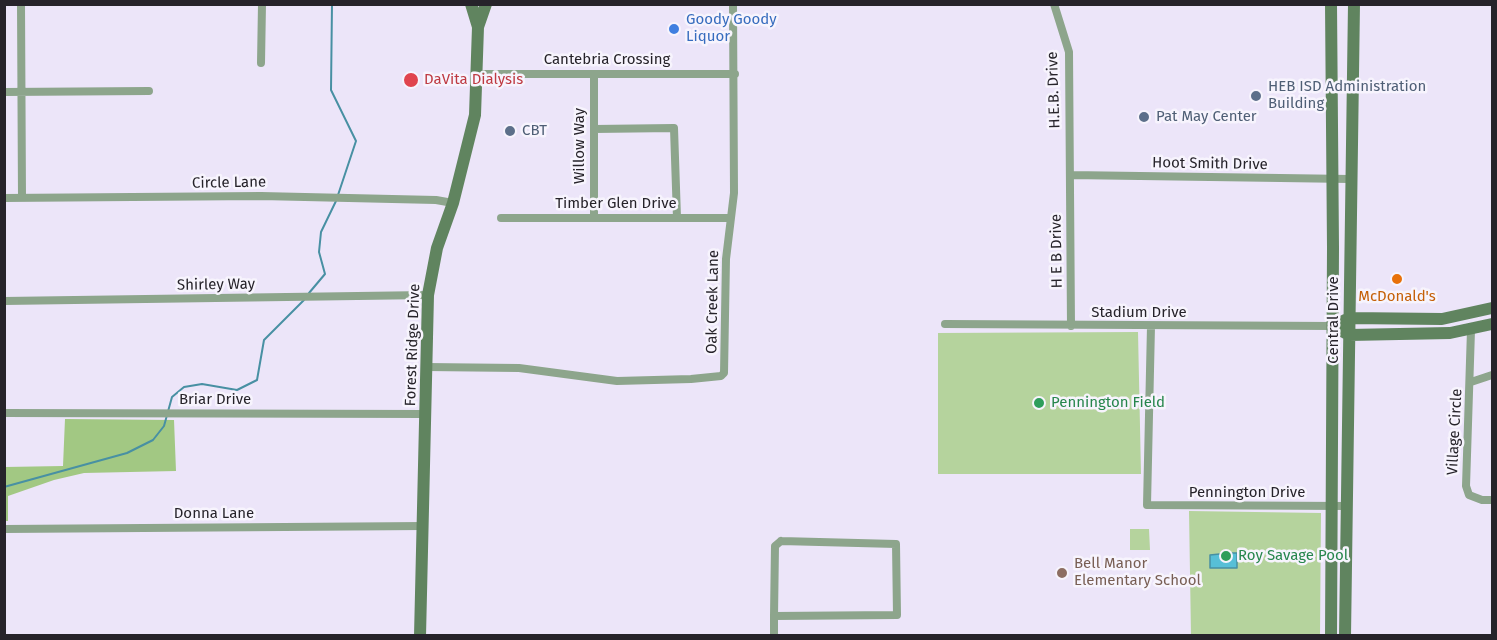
<!DOCTYPE html>
<html>
<head>
<meta charset="utf-8">
<style>
  body { margin:0 }
  #map { position:relative; width:1497px; height:640px; overflow:hidden; background:#ece5f9; font-family:"Fira Sans",sans-serif }
  canvas { display:block }
  .frame { position:absolute; inset:0; border:6px solid #26232a; pointer-events:none }
</style>
</head>
<body>
<div id="map">
<canvas width="1497" height="640"></canvas>
<div class="frame"></div>
</div>
<script>
const ctx = document.querySelector('canvas').getContext('2d');
ctx.lineJoin = 'round';
function fill(path, color) {
  ctx.fillStyle = color;
  ctx.fill(path, 'evenodd');
}
function poly(rows) {
  const path = new Path2D();
  for (const r of rows) {
    path.moveTo(r[0], r[1]);
    for (let i = 2; i < r.length; i += 2) path.lineTo(r[i], r[i + 1]);
  }
  return path;
}
function stroke(path, color, width, dash) {
  ctx.strokeStyle = color;
  ctx.lineWidth = width;
  ctx.lineCap = dash ? 'butt' : 'round';
  ctx.setLineDash(dash || []);
  ctx.stroke(path);
}
function drawText(font, color, halo, rows, align = 'center') {
  ctx.font = font + ' "Fira Sans",sans-serif';
  ctx.lineWidth = 5;
  ctx.setLineDash([]);
  ctx.textBaseline = 'middle';
  ctx.strokeStyle = halo;
  ctx.fillStyle = color;
  for (const [text, x, y, turn = 0] of rows) {
    ctx.save();
    ctx.translate(x, y);
    ctx.rotate((+turn || 0) * Math.PI / 180);
    ctx.textAlign = isNaN(turn) ? turn : align;
    if (halo) ctx.strokeText(text, 0, 0);
    ctx.fillText(text, 0, 0);
    ctx.restore();
  }
}
fill(poly([
  [1138,332,1141,474,938,474,938,333],
  [1189,511,1321,513,1320,635,1191,635],
  [1130,529,1149,529,1150,550,1130,550]
]), '#b5d39d');
fill(poly([
  [65,419,174,420,176,471,84,473,54,480,8,496,8,521,5,521,5,467,63,466]
]), '#a2c883');
const water = poly([
  [1229,553,1237,553,1237,568,1210,568,1210,555,1229,553]
]);
fill(water, '#57bfd7');
stroke(water, '#4890a3', 1.5);
stroke(poly([
  [332,4,331,90,356,141,338,195],
  [309,293,325,274,319,252,321,232,336,201],
  [4,487,127,453,153,440,164,426,172,397,184,387,202,384,237,390,257,380,264,340,304,300]
]), '#4890a3', 2);
stroke(poly([
  [21,4,22,198],
  [1054,4,1069,52,1071,326],
  [261,63,262,4],
  [478,74,735,74],
  [594,74,594,218],
  [4,92,149,91],
  [594,129,674,128,677,218],
  [1070,175,1350,179],
  [4,198,261,196,436,200,453,203],
  [501,218,731,218],
  [4,301,428,295],
  [945,324,1333,326],
  [1151,326,1147,505,1347,506],
  [1471,330,1466,486,1469,495,1482,500,1492,500],
  [426,367,519,368,617,381,691,379,721,376,724,373,726,259,734,193,733,4],
  [1471,382,1492,375],
  [4,413,426,414],
  [4,529,424,526],
  [781,541,896,544,897,615,774,616,775,546,781,541],
  [774,636,774,616]
]), '#8da58c', 8);
stroke(poly([
  [1331,4,1333,248,1331,636],
  [478,27,486,4],
  [1343,321,1349,318,1442,319,1492,308],
  [1342,331,1349,335,1450,333,1492,324],
  [420,636,428,295,437,248,453,203,475,115,478,27,471,4],
  [1345,636,1354,4]
]), '#60845f', 12);
for (const [x, y, r, color] of [
  [674,29,6,"#3f7fe0"],
  [411,80,8,"#e0444e"],
  [1256,96,6,"#5c6f8a"],
  [1144,117,6,"#5c6f8a"],
  [510,131,6,"#5c6f8a"],
  [1397,279,6,"#e8710a"],
  [1039,403,6,"#2e9e5b"],
  [1226,556,6,"#2e9e5b"],
  [1062,573,6,"#8d6e63"]
]) {
  const dot = new Path2D();
  dot.arc(x, y, r, 0, 2 * Math.PI);
  ctx.fillStyle = color;
  ctx.fill(dot);
  stroke(dot, '#f7f4fd', 2);
}
drawText('15px', '#366cbe', '#f7f4fd', [
  ["Goody Goody",686,20],
  ["Liquor",686,37]
], 'left');
drawText('15px', '#26232a', '#f7f4fd', [
  ["Cantebria Crossing",607,60],
  ["H.E.B. Drive",1054,90,-92],
  ["Willow Way",580,146,-90],
  ["Hoot Smith Drive",1210,164,1],
  ["Circle Lane",229,183,-1],
  ["Timber Glen Drive",616,204],
  ["H E B Drive",1057,251,-91],
  ["Shirley Way",216,285,-1],
  ["Oak Creek Lane",713,302,-89],
  ["Stadium Drive",1139,313],
  ["Central Drive",1334,320,-90],
  ["Forest Ridge Drive",413,345,-88],
  ["Briar Drive",215,400],
  ["Village Circle",1455,432,-87],
  ["Pennington Drive",1247,493],
  ["Donna Lane",214,514]
]);
drawText('15px', '#be3a42', '#f7f4fd', [
  ["DaVita Dialysis",424,80]
], 'left');
drawText('15px', '#4e5e75', '#f7f4fd', [
  ["HEB ISD Administration",1268,87],
  ["Building",1268,104],
  ["Pat May Center",1156,117],
  ["CBT",522,131]
], 'left');
drawText('15px', '#c56008', '#f7f4fd', [
  ["McDonald's",1397,297]
]);
drawText('15px', '#27864d', '#f7f4fd', [
  ["Pennington Field",1051,403],
  ["Roy Savage Pool",1238,556]
], 'left');
drawText('15px', '#785e54', '#f7f4fd', [
  ["Bell Manor",1074,564],
  ["Elementary School",1074,581]
], 'left');
</script>
</body>
</html>
